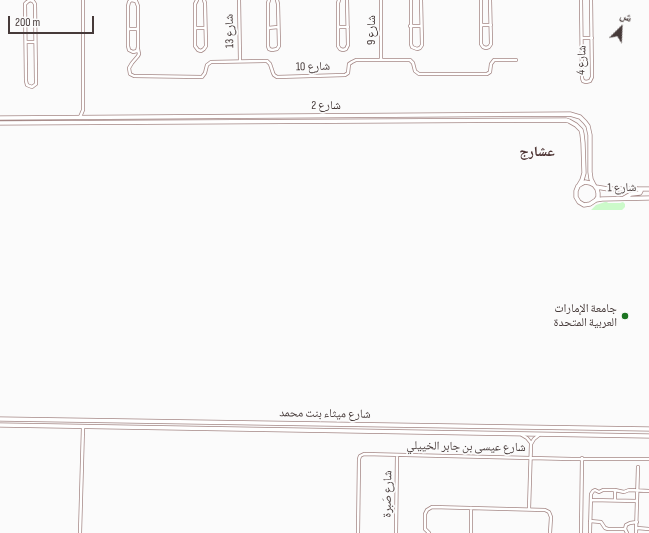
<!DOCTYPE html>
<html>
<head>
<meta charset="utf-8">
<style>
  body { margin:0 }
  #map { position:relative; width:649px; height:533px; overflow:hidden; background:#fbfbfb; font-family:"Sofia Sans Condensed","Noto Naskh Arabic",sans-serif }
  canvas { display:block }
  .north { position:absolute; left:601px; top:8px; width:40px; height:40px; -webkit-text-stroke:3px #fbfbfb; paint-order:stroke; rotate:24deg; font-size:11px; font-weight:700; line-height:16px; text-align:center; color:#463a39 }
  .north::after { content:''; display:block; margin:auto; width:14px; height:18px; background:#463a39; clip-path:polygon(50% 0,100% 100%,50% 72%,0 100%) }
  .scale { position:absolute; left:8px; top:16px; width:86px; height:18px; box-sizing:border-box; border:2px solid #463a39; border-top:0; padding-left:5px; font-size:12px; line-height:14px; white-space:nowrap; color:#463a39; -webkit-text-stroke:3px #fbfbfb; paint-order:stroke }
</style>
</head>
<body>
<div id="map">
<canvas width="649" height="533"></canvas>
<div class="north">ش</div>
<div class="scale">200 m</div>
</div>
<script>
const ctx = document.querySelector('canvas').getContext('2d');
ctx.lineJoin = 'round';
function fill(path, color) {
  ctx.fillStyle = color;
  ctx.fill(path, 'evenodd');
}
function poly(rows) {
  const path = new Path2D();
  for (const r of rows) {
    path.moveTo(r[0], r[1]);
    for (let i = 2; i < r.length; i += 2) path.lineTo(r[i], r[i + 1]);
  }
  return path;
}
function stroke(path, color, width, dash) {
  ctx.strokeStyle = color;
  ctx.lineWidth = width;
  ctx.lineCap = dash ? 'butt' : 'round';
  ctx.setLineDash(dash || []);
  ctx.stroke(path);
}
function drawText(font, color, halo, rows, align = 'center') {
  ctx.font = font + ' "Sofia Sans Condensed","Noto Naskh Arabic",sans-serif';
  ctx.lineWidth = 3.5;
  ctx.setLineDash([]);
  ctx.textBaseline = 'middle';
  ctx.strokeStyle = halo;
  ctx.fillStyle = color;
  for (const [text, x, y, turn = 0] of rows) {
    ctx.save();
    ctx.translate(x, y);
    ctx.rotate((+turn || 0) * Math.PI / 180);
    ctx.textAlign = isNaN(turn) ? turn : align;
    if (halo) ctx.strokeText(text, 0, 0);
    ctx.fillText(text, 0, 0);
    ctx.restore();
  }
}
fill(poly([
  [605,202,607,202,608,203,620,203,623,202,625,204,625,207,622,210,591,210,596,205]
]), '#ccfaca');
const street = poly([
  [30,0,33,1,35,4,36,81,36,84,32,87,27,85,26,81,25,4,27,2,30,0],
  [131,0,136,1,138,6,138,47,137,51,133,52,129,50,128,46,128,6,129,2,131,0],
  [197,0,195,4,195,46,198,50,201,51,204,49,206,46,205,3,204,0],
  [239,0,240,61],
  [269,0,268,3,268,46,269,49,272,50,277,49,279,46,278,4,277,0],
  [339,0,338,3,338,46,340,49,343,50,346,49,348,45,347,0],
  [411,0,411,44,412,47,417,49,420,48,422,45,421,0],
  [481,0,481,44,483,47,486,48,489,47,491,44,490,0],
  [581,0,582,78,583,81,586,82,590,81,592,77,591,0],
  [481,25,491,25],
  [410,26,421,26],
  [338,27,348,27],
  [195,28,205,28],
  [268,28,278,27],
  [128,29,138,29],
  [582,38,592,38],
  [26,42,35,42],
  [138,49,139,54,138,56,132,63,129,68,130,74,134,76,202,77,205,73,207,65,211,62,264,61,267,61,270,64,273,73,274,75,277,77,345,75,348,73,349,64,352,62,356,60,410,60,413,63,415,71,419,74,487,74,490,72,491,64,494,60,516,60],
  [381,59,381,0],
  [80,117,83,110,83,0],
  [522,435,527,438,531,443],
  [615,490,615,500],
  [591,500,637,501],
  [529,509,531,444,534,439,539,435],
  [590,521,601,522,605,528,608,529,625,529],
  [637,528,649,529],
  [590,532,591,494,593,491,595,490,599,492,603,490,615,490,624,492,629,490,649,491],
  [80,533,83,427],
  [358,533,359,459,360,456,364,454,572,459,649,459],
  [396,533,397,455],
  [429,533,425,529,425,514,427,510,432,507,545,510,549,512,551,517,550,533],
  [471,533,471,508],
  [581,533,582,458],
  [627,533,625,529,626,525,630,523,637,522],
  [636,533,638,467]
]);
const secondary = poly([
  [0,118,570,114,580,117,585,122,588,126,590,135,590,172,591,179,594,185],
  [0,123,566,120,569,121,576,125,581,130,582,134,583,143,584,173,582,180,579,185],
  [596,187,608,189,649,189],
  [624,198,631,194,640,193,641,191,638,189],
  [596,200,598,197,598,193,597,189,594,185,590,183,585,182,581,184,578,186,576,191,576,197,579,202,584,205,590,204,596,200,602,199,649,198],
  [0,419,649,429],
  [0,425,649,436]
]);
stroke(street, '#a48785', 4);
stroke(secondary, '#a48785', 5);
stroke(street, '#fff', 2.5);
stroke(secondary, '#fff', 3.5);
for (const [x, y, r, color] of [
  [625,316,4,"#1c7421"]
]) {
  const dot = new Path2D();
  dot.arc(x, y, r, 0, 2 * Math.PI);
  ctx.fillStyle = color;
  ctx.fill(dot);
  stroke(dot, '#fbfbfb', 1.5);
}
drawText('12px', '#463a39', '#fbfbfb', [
  ["شارع 9",372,30,-90],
  ["شارع 13",230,31,-91],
  ["شارع 4",582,60,-87],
  ["شارع 10",313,67,-1],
  ["شارع 2",326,106],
  ["شارع 1",622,188,-1],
  ["شارع ميثاء بنت محمد",325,414,1],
  ["شارع عيسى بن جابر الخييلي",466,447,1],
  ["شارع صَبرة",388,494,-89]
]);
drawText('12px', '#463a39', '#fbfbfb', [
  ["جامعة الإمارات",617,309],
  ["العربية المتحدة",617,323]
], 'right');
drawText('bold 14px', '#4f3635', '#fbfbfb', [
  ["عشارج",537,152]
]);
</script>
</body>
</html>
